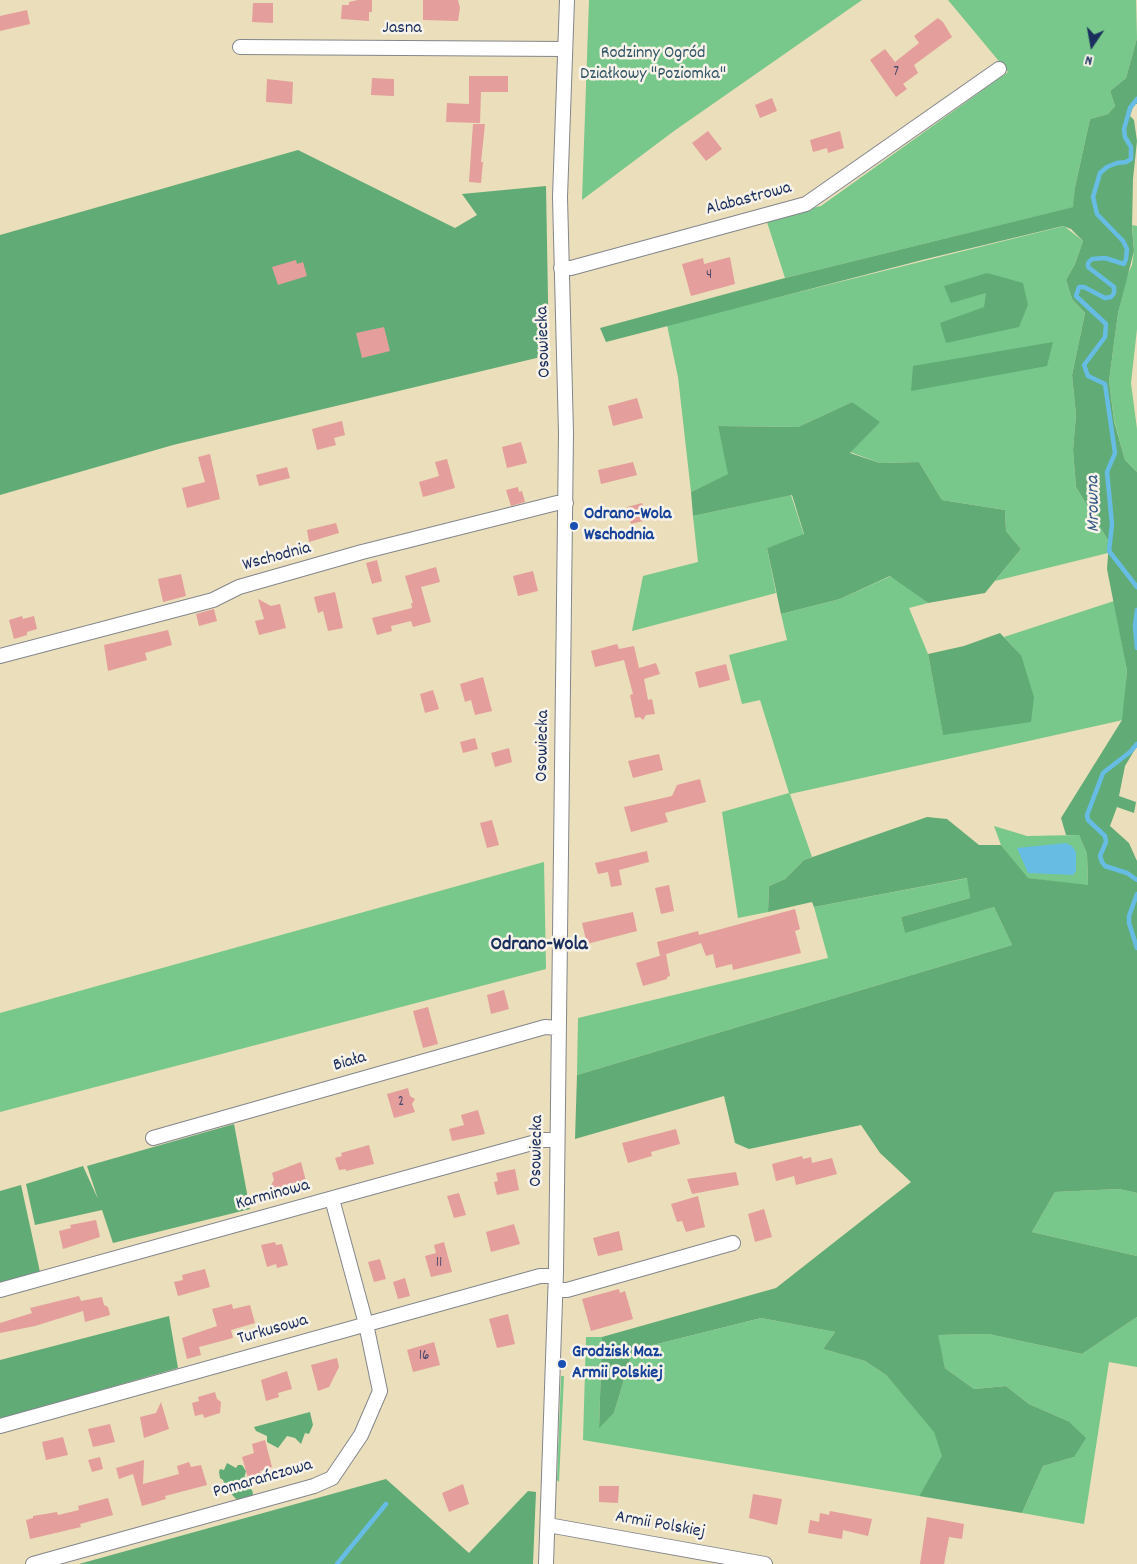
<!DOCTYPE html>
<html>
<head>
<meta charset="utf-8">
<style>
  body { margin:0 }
  #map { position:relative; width:1137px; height:1564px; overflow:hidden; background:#ebdeba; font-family:Dekko,sans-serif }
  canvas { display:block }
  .north { position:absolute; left:1067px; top:20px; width:50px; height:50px; -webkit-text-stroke:4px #f7f3e8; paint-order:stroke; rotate:192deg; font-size:14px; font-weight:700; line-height:20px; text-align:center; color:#1b2f5e }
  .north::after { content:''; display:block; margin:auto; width:18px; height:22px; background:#1b2f5e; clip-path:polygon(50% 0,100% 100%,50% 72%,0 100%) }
</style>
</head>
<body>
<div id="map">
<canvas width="1137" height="1564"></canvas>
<div class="north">N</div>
</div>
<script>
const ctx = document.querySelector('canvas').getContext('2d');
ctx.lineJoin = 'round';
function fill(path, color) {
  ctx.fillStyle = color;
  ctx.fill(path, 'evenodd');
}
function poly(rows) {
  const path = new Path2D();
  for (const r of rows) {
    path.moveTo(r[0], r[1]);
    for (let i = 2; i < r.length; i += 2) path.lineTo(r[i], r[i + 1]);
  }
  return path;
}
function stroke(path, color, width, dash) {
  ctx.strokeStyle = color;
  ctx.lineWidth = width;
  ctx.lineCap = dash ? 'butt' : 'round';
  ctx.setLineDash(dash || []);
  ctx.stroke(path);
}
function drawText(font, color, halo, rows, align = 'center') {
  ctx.font = font + ' Dekko,sans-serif';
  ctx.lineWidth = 5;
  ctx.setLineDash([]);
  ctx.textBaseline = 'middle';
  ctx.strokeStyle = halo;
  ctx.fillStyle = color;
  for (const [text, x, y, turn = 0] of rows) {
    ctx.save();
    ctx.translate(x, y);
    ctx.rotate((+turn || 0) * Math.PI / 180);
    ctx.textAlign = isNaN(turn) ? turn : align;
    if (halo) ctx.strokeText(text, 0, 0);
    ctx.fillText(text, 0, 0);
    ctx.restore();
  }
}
fill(poly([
  [589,0,862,0,674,131,582,200],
  [948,0,1136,0,1137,38,1126,78,1110,91,1115,106,1108,114,1090,119,1075,187,1074,207,785,278,766,219,821,206,1008,72],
  [1132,225,1137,226,1137,329,1131,383,1137,429,1137,472,1125,460,1114,420,1109,381,1118,313,1126,278,1132,265,1134,251],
  [1064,226,1083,241,1075,264,1066,280,1072,299,1085,313,1072,375,1076,415,1073,450,1076,487,1109,542,1108,553,995,581,1021,549,1006,531,1005,510,942,500,919,462,880,463,850,452,852,402,798,427,718,426,729,474,691,492,678,377,667,325],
  [791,495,804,535,767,548,776,593,632,631,643,576,698,562,693,516],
  [891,576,928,603,909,608,928,654,943,734,1021,655,1004,637,1114,601,1127,671,1123,720,790,794,812,857,804,860,785,879,769,886,768,912,738,918,722,812,789,793,760,700,742,704,729,655,787,640,781,614,840,599],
  [994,826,1027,836,1079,835,1087,854,1088,886,1027,878,1001,845],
  [544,862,546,969,0,1112,0,1013],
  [968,878,970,898,901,917,905,932,994,907,1012,945,577,1075,578,1018,828,958,814,907],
  [1119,1189,1137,1193,1137,1256,1032,1232,1055,1192],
  [1137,1317,1137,1367,1109,1362,1084,1524,1022,1513,1043,1466,1074,1457,1068,1421,1029,1404,1006,1386,974,1389,945,1368,937,1335,988,1334,1082,1354],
  [761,1318,835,1332,823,1349,865,1361,886,1375,934,1431,943,1456,919,1496,583,1440,586,1337,602,1337,599,1427,614,1413,633,1350],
  [561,1376,564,1376,559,1482,557,1480]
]), '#77c88a');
fill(poly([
  [1137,38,1137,104,1134,104,1130,116,1134,120,1137,141,1133,179,1132,228,1134,251,1118,313,1109,381,1114,421,1125,460,1137,472,1137,746,1125,766,1119,796,1136,802,1134,813,1117,807,1110,826,1129,843,1137,861,1137,1193,1119,1189,1055,1192,1032,1232,1137,1256,1137,1317,1082,1354,988,1334,938,1335,945,1368,974,1389,1006,1386,1029,1404,1068,1421,1086,1438,1074,1457,1043,1466,1022,1513,919,1496,942,1456,934,1432,886,1375,865,1361,823,1349,835,1332,761,1318,633,1350,614,1413,599,1428,602,1337,776,1288,911,1182,880,1153,861,1125,749,1149,735,1143,724,1096,575,1139,577,1075,1012,945,994,907,905,933,901,917,970,898,967,878,814,907,812,902,768,912,769,886,785,879,804,860,927,817,947,819,979,845,1001,845,1028,878,1088,885,1087,854,1079,835,1066,835,1061,818,1122,720,1127,671,1107,569,1109,542,1076,487,1073,450,1076,415,1072,375,1085,313,1072,299,1066,280,1075,264,1083,241,1071,229,1063,226,926,259,606,342,600,328,785,278,1073,207,1075,187,1090,119,1108,114,1115,106,1110,91,1126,78],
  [298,150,455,228,477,215,462,194,546,186,549,355,173,445,0,495,0,235],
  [987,273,1023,283,1028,305,1019,327,946,343,940,323,984,307,986,293,951,303,944,286],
  [1053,342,1047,366,911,391,913,366],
  [852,402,880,422,850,453,880,463,919,462,942,500,1005,510,1006,531,1021,549,985,593,928,603,890,576,840,599,781,614,767,548,804,534,792,495,693,516,691,492,728,474,718,426,798,427],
  [1000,633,1021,655,1034,697,1031,722,943,735,928,654,964,646],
  [234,1124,250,1209,113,1243,102,1210,35,1225,26,1184,83,1166,98,1199,87,1166],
  [21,1185,40,1272,0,1283,0,1191],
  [169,1316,178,1368,0,1419,0,1360],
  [310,1412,313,1425,309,1434,305,1433,301,1444,295,1438,287,1436,278,1448,267,1442,267,1436,256,1431,254,1427],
  [227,1463,236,1468,238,1465,242,1465,246,1471,242,1487,248,1487,252,1490,253,1494,251,1499,236,1499,226,1488,223,1480,220,1478,219,1472,220,1469,224,1470],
  [386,1479,469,1553,528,1491,536,1492,533,1564,79,1564]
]), '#61ac76');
fill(poly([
  [1066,843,1072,846,1076,852,1076,871,1073,875,1028,873,1017,848]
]), '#67bce3');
stroke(poly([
  [1137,99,1130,108,1124,129,1125,137,1131,147,1131,159,1126,162,1117,163,1107,167,1100,173,1093,197,1097,214,1123,241,1127,249,1126,259,1124,264,1105,258,1092,259,1088,263,1088,267,1114,287,1114,293,1111,297,1105,298,1084,287,1079,287,1076,296,1106,324,1105,337,1084,365,1088,376,1105,384,1115,453,1107,472,1112,524,1109,551,1137,587],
  [1137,610,1135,626,1137,648],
  [1137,744,1130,752,1103,773,1087,815,1088,820,1105,836,1106,842,1100,856,1102,862,1105,866,1127,873,1137,880],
  [1137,894,1129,916,1129,923,1137,948],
  [337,1564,386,1504]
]), '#67bce3', 4.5);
fill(poly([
  [358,0,372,0,372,12,369,12,369,21,341,19,342,5,349,5,349,2],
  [423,0,458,0,460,8,458,21,423,20],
  [253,3,273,3,273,23,252,22],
  [27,10,30,24,0,31,0,16],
  [938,18,943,22,952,37,914,65,918,73,903,84,907,89,896,97,870,60,885,49,895,62,919,43,914,36],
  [469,76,508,76,508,92,481,92,480,123,446,122,447,103,469,104],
  [372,78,394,79,394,96,371,95],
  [267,79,293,82,292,104,266,102],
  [772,98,777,111,760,118,755,105],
  [473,124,485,124,481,162,483,162,481,183,469,182],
  [708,131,722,149,706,161,692,143],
  [840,131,844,148,828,153,827,148,813,152,810,140],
  [730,257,735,284,691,296,682,264,703,258,704,264],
  [296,260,297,264,303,262,307,276,278,285,272,267],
  [384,327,390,351,362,358,356,333],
  [637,398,643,418,613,426,608,406],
  [342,421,345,435,334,438,336,445,317,450,312,429],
  [521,442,527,463,507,468,502,447],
  [210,454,220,499,187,508,182,488,205,482,198,457],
  [447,459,455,488,423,497,419,482,439,476,435,462],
  [633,462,637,475,601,484,598,470],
  [287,467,290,478,259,486,256,475],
  [518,487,519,492,522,491,525,502,511,506,506,490],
  [642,503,647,520,631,524,627,507],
  [336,523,339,533,309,542,307,530],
  [377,560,382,581,372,584,366,563],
  [436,567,440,582,421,587,431,622,413,627,411,621,391,626,392,631,377,635,372,618,412,608,411,603,413,603,405,576],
  [533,571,538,591,518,596,513,576],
  [181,574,186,596,163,602,158,579],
  [335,592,343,628,328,631,323,611,318,613,314,597],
  [258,599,271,606,280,604,286,628,259,635,255,621,264,619],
  [214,609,217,621,199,626,196,614],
  [22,616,23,619,34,616,37,629,27,632,27,635,14,639,9,620],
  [168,630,172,645,145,653,147,660,108,671,104,645],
  [617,644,619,649,634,646,639,668,656,663,660,674,644,679,648,700,652,699,655,714,646,715,643,720,640,717,635,718,630,695,633,694,624,660,595,667,591,651],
  [726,664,730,680,699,688,695,672],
  [483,677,492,711,475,715,471,700,465,702,460,684],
  [433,690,439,709,425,713,420,694],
  [475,738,478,749,463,753,460,742],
  [509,748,512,762,495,767,491,753],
  [659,754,663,770,633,778,628,761],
  [700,779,706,802,665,813,668,822,631,832,624,807,672,796,677,785],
  [492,820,499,845,487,848,480,823],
  [647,851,649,862,619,870,622,885,611,887,608,872,598,874,595,863],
  [669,885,674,911,661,914,655,888],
  [795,909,800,929,795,931,801,953,733,970,732,964,716,968,713,954,706,956,701,943,660,956,657,942,698,931,699,935],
  [633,912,637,931,587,944,582,923],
  [666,954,670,976,667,977,667,979,643,986,636,963],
  [504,990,509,1009,491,1014,487,995],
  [428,1007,438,1044,423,1048,413,1011],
  [408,1088,410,1096,415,1099,412,1104,415,1112,394,1118,387,1094],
  [478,1110,485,1134,452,1141,449,1129,464,1125,461,1115],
  [676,1129,680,1144,651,1152,652,1156,628,1163,622,1143],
  [369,1145,374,1164,346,1171,346,1169,339,1170,335,1158,342,1156,341,1153],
  [802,1156,803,1159,811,1157,812,1163,832,1158,837,1174,796,1185,794,1176,776,1181,772,1164],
  [301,1162,306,1181,277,1189,271,1185,274,1180,272,1173],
  [515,1169,519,1190,497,1195,494,1182,498,1181,496,1173],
  [736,1172,739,1185,692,1194,687,1179],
  [459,1193,466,1215,454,1218,447,1196],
  [698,1196,705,1227,686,1232,682,1221,677,1222,671,1204],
  [764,1209,772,1237,755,1242,748,1214],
  [96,1220,100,1237,63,1249,59,1231,71,1228,70,1225],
  [514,1224,520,1244,491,1252,486,1232],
  [619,1231,623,1250,598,1256,593,1238],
  [275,1242,276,1245,282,1244,288,1265,277,1268,276,1264,267,1267,261,1245],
  [444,1242,452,1272,431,1277,425,1256,436,1253,434,1245],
  [380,1259,386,1279,374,1282,368,1262],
  [205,1269,210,1287,178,1296,174,1282,183,1280,182,1275],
  [405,1278,410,1296,398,1299,393,1282],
  [619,1289,620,1293,625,1291,633,1319,591,1331,582,1299],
  [79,1296,81,1301,102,1297,104,1305,108,1307,110,1315,85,1322,83,1311,35,1326,0,1333,0,1323,32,1313,30,1308],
  [232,1304,233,1309,250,1305,255,1323,231,1330,233,1338,199,1347,201,1355,187,1359,182,1338,217,1326,212,1309],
  [508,1314,515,1344,497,1348,489,1319],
  [434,1342,440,1365,413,1372,407,1350],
  [337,1358,339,1367,329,1387,318,1391,311,1365],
  [287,1371,292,1389,278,1393,279,1397,266,1401,261,1380],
  [215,1392,217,1399,221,1402,220,1413,204,1418,203,1414,195,1416,192,1403,199,1401,198,1397],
  [161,1402,169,1429,144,1438,140,1417,156,1413],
  [110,1424,115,1442,93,1447,88,1429],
  [63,1437,68,1455,46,1460,42,1442],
  [265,1440,272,1467,260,1471,262,1479,249,1482,242,1457,254,1453,252,1444],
  [100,1457,103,1469,92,1472,88,1460],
  [144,1460,143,1484,179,1474,177,1466,189,1462,191,1467,201,1465,207,1485,165,1496,166,1499,142,1506,133,1474,119,1479,116,1468],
  [463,1484,469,1504,449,1512,442,1493],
  [599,1486,619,1486,618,1503,599,1502],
  [753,1494,782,1499,777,1525,749,1518],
  [108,1498,113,1515,80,1524,81,1527,30,1539,26,1520,33,1518,33,1516,57,1512,58,1515,79,1510,78,1506],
  [830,1511,872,1519,868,1536,843,1530,842,1539,808,1533,810,1520,819,1522,820,1513,829,1515],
  [927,1517,964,1524,962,1539,949,1537,944,1564,920,1564]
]), '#e49e9b');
const minor = poly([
  [240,47,565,49],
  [561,268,571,268,806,204,999,69],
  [0,656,213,600,239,587,362,552,557,503,566,503],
  [153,1138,545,1027,559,1028],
  [0,1290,543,1140,557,1140],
  [556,1290,567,1290,733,1243],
  [0,1426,540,1276,556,1276],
  [548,1525,765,1564],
  [33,1564,314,1486,332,1478,361,1435,380,1391,366,1324,332,1199],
  [546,1564,556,1271,566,433,560,197,567,0]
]);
stroke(minor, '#83868c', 16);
stroke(minor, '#fff', 14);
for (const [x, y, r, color] of [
  [574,526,5,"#1a4fb4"],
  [562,1364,5,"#1a4fb4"]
]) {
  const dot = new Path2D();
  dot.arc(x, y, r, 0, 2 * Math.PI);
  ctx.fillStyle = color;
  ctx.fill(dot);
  stroke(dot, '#f7f3e8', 2);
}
drawText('15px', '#4d4b6d', null, [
  ["7",896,73],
  ["4",709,276],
  ["2",401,1103],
  ["11",439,1264],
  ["16",424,1357]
]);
drawText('18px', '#1b2f5e', '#f7f3e8', [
  ["Jasna",402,30],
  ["Alabastrowa",749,200,-15],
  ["Osowiecka",545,342,-92],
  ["Wschodnia",277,558,-15],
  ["Osowiecka",544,746,-89],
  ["Biała",350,1063,-16],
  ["Osowiecka",538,1151,-89],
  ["Karminowa",273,1196,-15],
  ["Turkusowa",273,1331,-16],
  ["Pomarańczowa",263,1480,-16],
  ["Armii Polskiej",660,1526,10]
]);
drawText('18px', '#325569', '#f7f3e8', [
  ["Rodzinny Ogród",653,55],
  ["Działkowy \"Poziomka\"",653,76]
]);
drawText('bold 18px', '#164399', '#f7f3e8', [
  ["Odrano-Wola",584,516],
  ["Wschodnia",584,537],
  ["Grodzisk Maz.",572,1354],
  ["Armii Polskiej",572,1375]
], 'left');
drawText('italic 19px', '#325986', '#f7f3e8', [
  ["Mrowna",1095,504,-91]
]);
drawText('bold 20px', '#1b2f5e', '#f7f3e8', [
  ["Odrano-Wola",539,946]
]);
</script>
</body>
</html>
